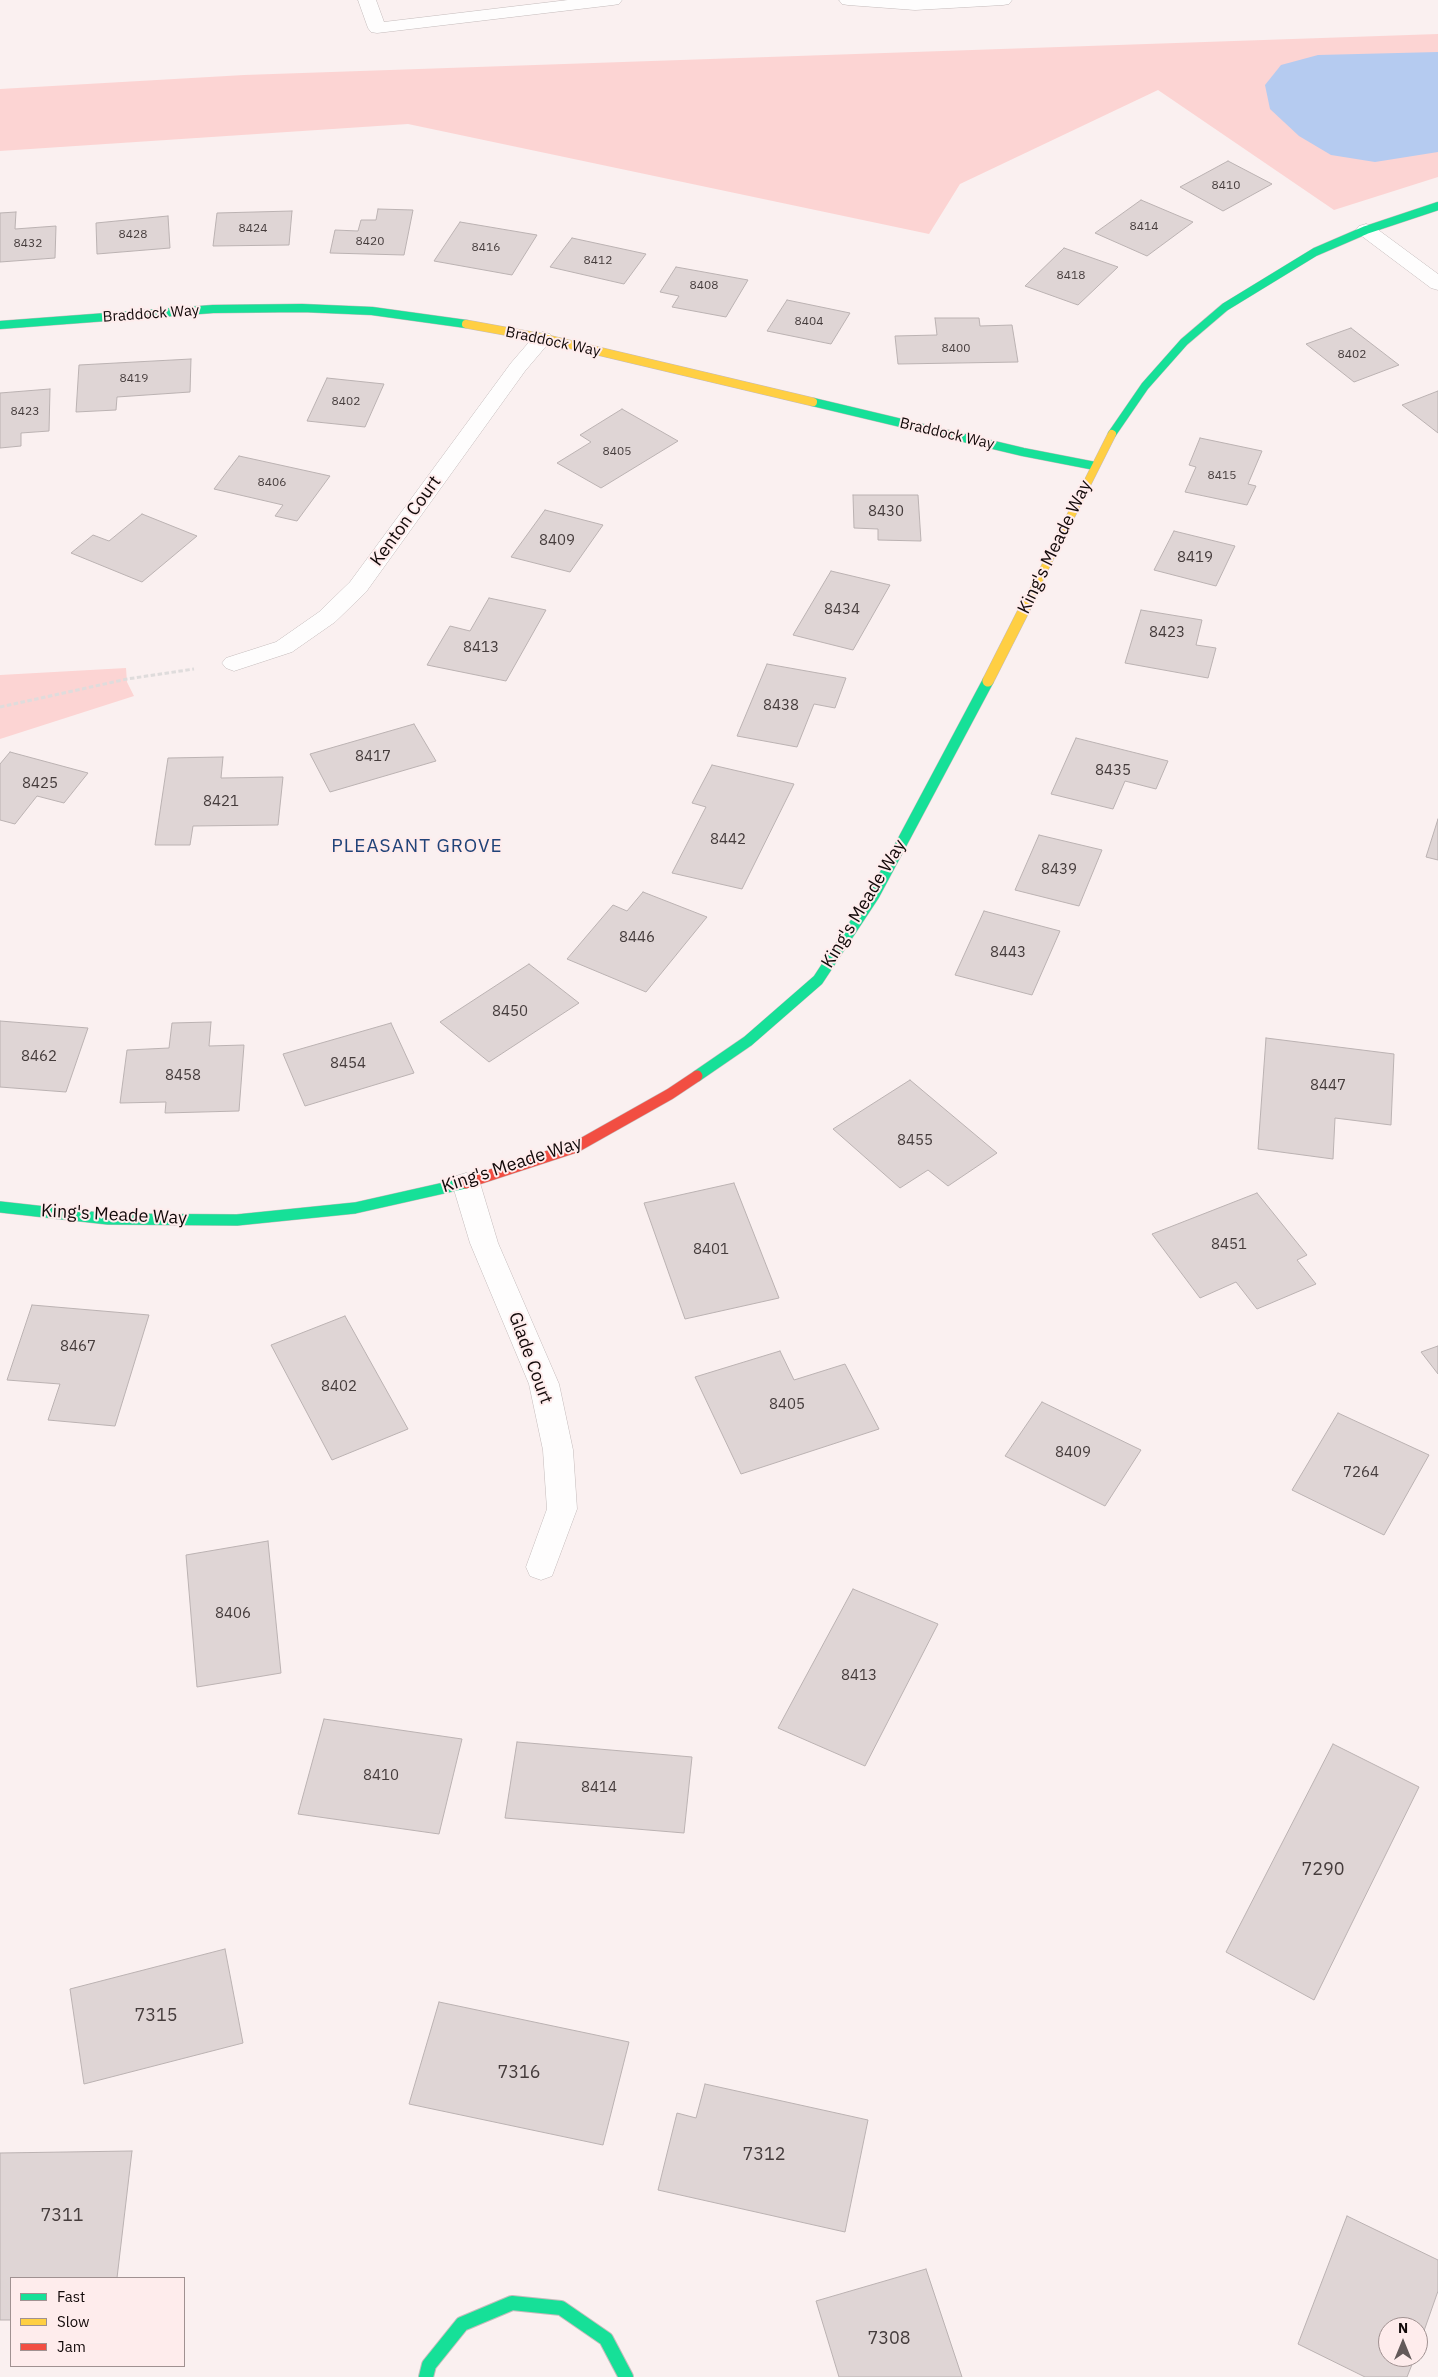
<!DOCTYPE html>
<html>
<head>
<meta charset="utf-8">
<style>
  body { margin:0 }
  #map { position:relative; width:1438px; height:2377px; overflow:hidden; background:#faf0f0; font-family:"IBM Plex Sans",sans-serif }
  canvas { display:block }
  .legend { position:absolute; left:10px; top:2277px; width:175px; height:90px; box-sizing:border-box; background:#feecec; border:1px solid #a09191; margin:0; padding:6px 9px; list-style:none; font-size:15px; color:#120909 }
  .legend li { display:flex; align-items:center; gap:10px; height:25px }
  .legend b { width:25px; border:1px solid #a09191 }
  .north { position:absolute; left:1378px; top:2317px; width:50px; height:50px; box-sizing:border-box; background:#feecec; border:1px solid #a09191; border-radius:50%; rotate:0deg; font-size:14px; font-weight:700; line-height:20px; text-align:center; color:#120909 }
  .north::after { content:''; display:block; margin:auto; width:18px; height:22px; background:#635a5a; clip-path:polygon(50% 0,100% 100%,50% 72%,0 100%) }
</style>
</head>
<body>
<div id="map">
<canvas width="1438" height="2377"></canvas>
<ul class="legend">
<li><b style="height:6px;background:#16e098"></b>Fast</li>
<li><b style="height:6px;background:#ffcf43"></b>Slow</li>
<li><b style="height:6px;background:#f24e42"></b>Jam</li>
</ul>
<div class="north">N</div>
</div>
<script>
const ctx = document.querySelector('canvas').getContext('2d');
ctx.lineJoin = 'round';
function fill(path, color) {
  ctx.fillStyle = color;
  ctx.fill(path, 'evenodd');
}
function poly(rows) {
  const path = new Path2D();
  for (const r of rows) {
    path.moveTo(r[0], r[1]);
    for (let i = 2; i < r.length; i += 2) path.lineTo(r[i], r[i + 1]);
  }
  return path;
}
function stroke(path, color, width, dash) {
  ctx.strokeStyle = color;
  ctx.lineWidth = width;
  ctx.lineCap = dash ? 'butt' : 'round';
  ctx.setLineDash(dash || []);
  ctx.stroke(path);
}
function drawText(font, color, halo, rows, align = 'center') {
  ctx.font = font + ' "IBM Plex Sans",sans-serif';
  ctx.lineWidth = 4;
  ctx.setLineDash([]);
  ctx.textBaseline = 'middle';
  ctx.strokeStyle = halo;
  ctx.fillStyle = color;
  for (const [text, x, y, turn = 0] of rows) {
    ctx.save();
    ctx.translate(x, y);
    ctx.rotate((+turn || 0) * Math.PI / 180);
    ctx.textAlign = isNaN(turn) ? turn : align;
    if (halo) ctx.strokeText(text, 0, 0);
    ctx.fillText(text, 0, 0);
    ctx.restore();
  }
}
fill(poly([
  [1438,34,1438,177,1334,210,1158,90,960,184,929,234,408,124,0,151,0,89,244,75],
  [126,668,127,682,134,696,0,739,0,675]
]), '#fcd4d3');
fill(poly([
  [1438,52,1438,152,1375,162,1331,155,1299,136,1270,109,1265,85,1281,65,1318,55]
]), '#b5cbf0');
const building = poly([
  [1228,161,1272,184,1223,211,1180,187,1228,161],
  [1141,200,1193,222,1147,256,1095,233,1141,200],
  [378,209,413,210,404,255,330,253,335,230,358,231,361,220,376,220,378,209],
  [292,211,289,245,213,246,217,213,292,211],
  [16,212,15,229,56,226,55,258,0,262,0,213,16,212],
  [168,216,170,248,97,254,96,223,168,216],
  [460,222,537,235,512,275,434,261,460,222],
  [572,238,646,254,624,284,550,267,572,238],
  [1064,248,1118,267,1078,305,1025,286,1064,248],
  [676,267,748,280,726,317,672,307,679,296,660,292,676,267],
  [787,300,850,313,831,344,767,331,787,300],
  [935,318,979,318,980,326,1012,325,1018,362,898,364,895,336,937,335,935,318],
  [1351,328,1399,365,1354,382,1306,344,1351,328],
  [191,359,190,392,117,397,116,410,76,412,79,365,191,359],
  [327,378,384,384,365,427,307,421,327,378],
  [50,389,49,431,21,433,21,446,0,448,0,393,50,389],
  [1438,391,1438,433,1402,405,1438,391],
  [622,409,678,441,601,488,557,463,591,442,580,435,622,409],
  [1200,438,1262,451,1248,484,1256,486,1247,505,1185,492,1196,467,1189,465,1200,438],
  [239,456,330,476,297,521,275,516,283,505,214,489,239,456],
  [853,495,918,495,921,541,878,540,878,529,854,528,853,495],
  [545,510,603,525,570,572,511,557,545,510],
  [142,514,197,536,142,582,71,553,93,535,109,541,142,514],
  [1174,531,1235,546,1216,586,1154,570,1174,531],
  [831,571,890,585,853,650,793,635,831,571],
  [489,598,546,610,506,681,427,665,450,626,470,631,489,598],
  [1141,610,1202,620,1196,645,1216,648,1208,678,1125,663,1141,610],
  [767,664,846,678,835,708,814,704,797,747,737,736,767,664],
  [414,724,436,761,330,792,310,754,414,724],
  [1076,738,1168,761,1156,789,1125,781,1113,809,1051,794,1076,738],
  [10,752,88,773,64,803,37,796,15,824,0,820,0,764,10,752],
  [223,757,221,778,283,777,278,825,193,826,190,845,155,845,168,758,223,757],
  [712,765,794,784,742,889,672,873,706,807,692,803,712,765],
  [1438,819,1438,860,1426,857,1438,819],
  [1039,835,1102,850,1079,906,1015,890,1039,835],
  [643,892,707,917,646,992,567,959,613,905,627,911,643,892],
  [984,911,1060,931,1032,995,955,975,984,911],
  [529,964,579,1003,489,1062,440,1022,529,964],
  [0,1021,88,1028,66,1092,0,1087,0,1021],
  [211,1022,209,1046,244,1045,239,1111,165,1113,166,1102,120,1103,127,1050,169,1048,172,1023,211,1022],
  [391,1023,414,1073,305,1106,283,1054,391,1023],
  [1266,1038,1394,1054,1391,1125,1335,1118,1333,1159,1258,1149,1266,1038],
  [910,1080,997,1153,948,1186,928,1170,900,1188,833,1129,910,1080],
  [734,1183,779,1298,685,1319,644,1203,734,1183],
  [1257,1193,1307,1255,1297,1260,1316,1284,1257,1309,1236,1282,1200,1298,1152,1234,1257,1193],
  [32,1305,149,1315,115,1426,48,1420,60,1384,7,1380,32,1305],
  [345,1316,408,1429,332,1460,271,1345,345,1316],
  [1438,1346,1438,1374,1421,1352,1438,1346],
  [780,1351,794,1380,845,1364,879,1429,741,1474,695,1377,780,1351],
  [1042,1402,1141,1450,1105,1506,1005,1456,1042,1402],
  [1338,1413,1429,1455,1384,1535,1292,1490,1338,1413],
  [268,1541,281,1673,197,1687,186,1555,268,1541],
  [853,1589,938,1624,865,1766,778,1728,853,1589],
  [324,1719,462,1739,439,1834,298,1814,324,1719],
  [517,1742,692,1757,684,1833,505,1818,517,1742],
  [1333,1744,1419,1787,1314,2000,1226,1952,1333,1744],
  [225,1949,243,2043,84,2084,70,1989,225,1949],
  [439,2002,629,2042,603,2145,409,2104,439,2002],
  [705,2084,868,2120,845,2232,658,2190,677,2113,696,2118,705,2084],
  [132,2151,117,2278,11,2278,11,2320,0,2320,0,2153,132,2151],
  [1347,2216,1438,2260,1438,2291,1418,2348,1418,2327,1388,2327,1388,2357,1415,2357,1407,2377,1365,2377,1298,2344,1347,2216],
  [926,2269,962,2377,839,2377,816,2301,926,2269]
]);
fill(building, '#dfd5d5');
stroke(building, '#bbb2b2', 1);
const lane = poly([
  [358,0,376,0,384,22,568,0,622,0,619,4,613,5,377,33,371,32,368,28,358,0],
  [839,0,1012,0,1009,4,1003,5,915,10,848,5,842,4,839,0]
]);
const street = poly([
  [1366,224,1373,226,1438,274,1438,290,1431,288,1359,234,1356,230,1359,226,1366,224],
  [543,332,550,334,553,338,525,371,366,592,335,622,292,652,234,671,226,668,222,663,226,658,276,642,319,612,350,582,511,363,536,334,543,332],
  [466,1173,476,1176,480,1183,498,1243,559,1384,573,1450,577,1509,552,1576,541,1580,530,1576,526,1567,547,1509,543,1450,529,1384,470,1243,452,1183,456,1176,466,1173]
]);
const fastFar2 = poly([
  [0,325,213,309,302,308,372,311,466,324],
  [813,402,1023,452,1095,466],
  [1112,434,1145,386,1184,342,1225,307,1315,252,1366,230,1438,206]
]);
const fastFar1 = poly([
  [697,1076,748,1041,818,980,874,895,988,681],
  [0,1207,108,1219,237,1220,355,1208,466,1183]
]);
const fast = poly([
  [426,2377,429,2365,462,2324,512,2303,561,2308,606,2339,626,2377]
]);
const slowFar1 = poly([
  [466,324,543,338,813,402],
  [1024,609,1112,434]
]);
const slow = poly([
  [988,681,1025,608]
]);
const jam = poly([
  [466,1183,576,1147,670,1094,697,1076]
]);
stroke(lane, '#c4bbbb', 1);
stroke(street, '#c4bbbb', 1);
stroke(fastFar2, '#c4bbbb', 9);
stroke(fastFar1, '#c4bbbb', 12);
stroke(fast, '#c4bbbb', 16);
stroke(slowFar1, '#c4bbbb', 9);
stroke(slow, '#c4bbbb', 12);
stroke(jam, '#c4bbbb', 12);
stroke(poly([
  [0,707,127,679,194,669]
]), '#dfdcdc', 3, [4.5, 2.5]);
fill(lane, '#fefdfd');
fill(street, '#fefdfd');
stroke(fastFar2, '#16e098', 8);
stroke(fastFar1, '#16e098', 11);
stroke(fast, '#16e098', 14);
stroke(slowFar1, '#ffcf43', 8);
stroke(slow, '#ffcf43', 11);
stroke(jam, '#f24e42', 11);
drawText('12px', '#453c3c', null, [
  ["8410",1226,186],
  ["8414",1144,227],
  ["8424",253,229],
  ["8428",133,235],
  ["8420",370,242],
  ["8432",28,244],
  ["8416",486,248],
  ["8412",598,261],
  ["8418",1071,276],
  ["8408",704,286],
  ["8404",809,322],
  ["8400",956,349],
  ["8402",1352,355],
  ["8419",134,379],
  ["8402",346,402],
  ["8423",25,412],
  ["8405",617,452],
  ["8415",1222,476],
  ["8406",272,483]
]);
drawText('15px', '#120909', '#feecec', [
  ["Braddock Way",151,314,-4],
  ["Braddock Way",553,342,12],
  ["Braddock Way",947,434,13]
]);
drawText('15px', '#453c3c', null, [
  ["8430",886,512],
  ["8409",557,541],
  ["8419",1195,558],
  ["8434",842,610],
  ["8423",1167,633],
  ["8413",481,648],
  ["8438",781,706],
  ["8417",373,757],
  ["8435",1113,771],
  ["8425",40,784],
  ["8421",221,802],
  ["8442",728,840],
  ["8439",1059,870],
  ["8446",637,938],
  ["8443",1008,953],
  ["8450",510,1012],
  ["8462",39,1057],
  ["8454",348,1064],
  ["8458",183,1076],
  ["8447",1328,1086],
  ["8455",915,1141],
  ["8451",1229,1245],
  ["8401",711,1250],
  ["8467",78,1347],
  ["8402",339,1387],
  ["8405",787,1405],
  ["8409",1073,1453],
  ["7264",1361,1473],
  ["8406",233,1614],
  ["8413",859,1676],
  ["8410",381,1776],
  ["8414",599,1788]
]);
drawText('18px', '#120909', '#feecec', [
  ["Kenton Court",406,521,-54],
  ["King's Meade Way",1055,547,-64],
  ["King's Meade Way",864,904,-59],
  ["King's Meade Way",512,1165,-18],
  ["King's Meade Way",114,1215,3],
  ["Glade Court",530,1358,70]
]);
drawText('18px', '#453c3c', null, [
  ["7290",1323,1870],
  ["7315",156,2016],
  ["7316",519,2073],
  ["7312",764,2155],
  ["7311",62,2216],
  ["7308",889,2339]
]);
ctx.letterSpacing = '1px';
drawText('19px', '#204379', '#feecec', [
  ["PLEASANT GROVE",417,847]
]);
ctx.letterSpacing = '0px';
</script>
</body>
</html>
